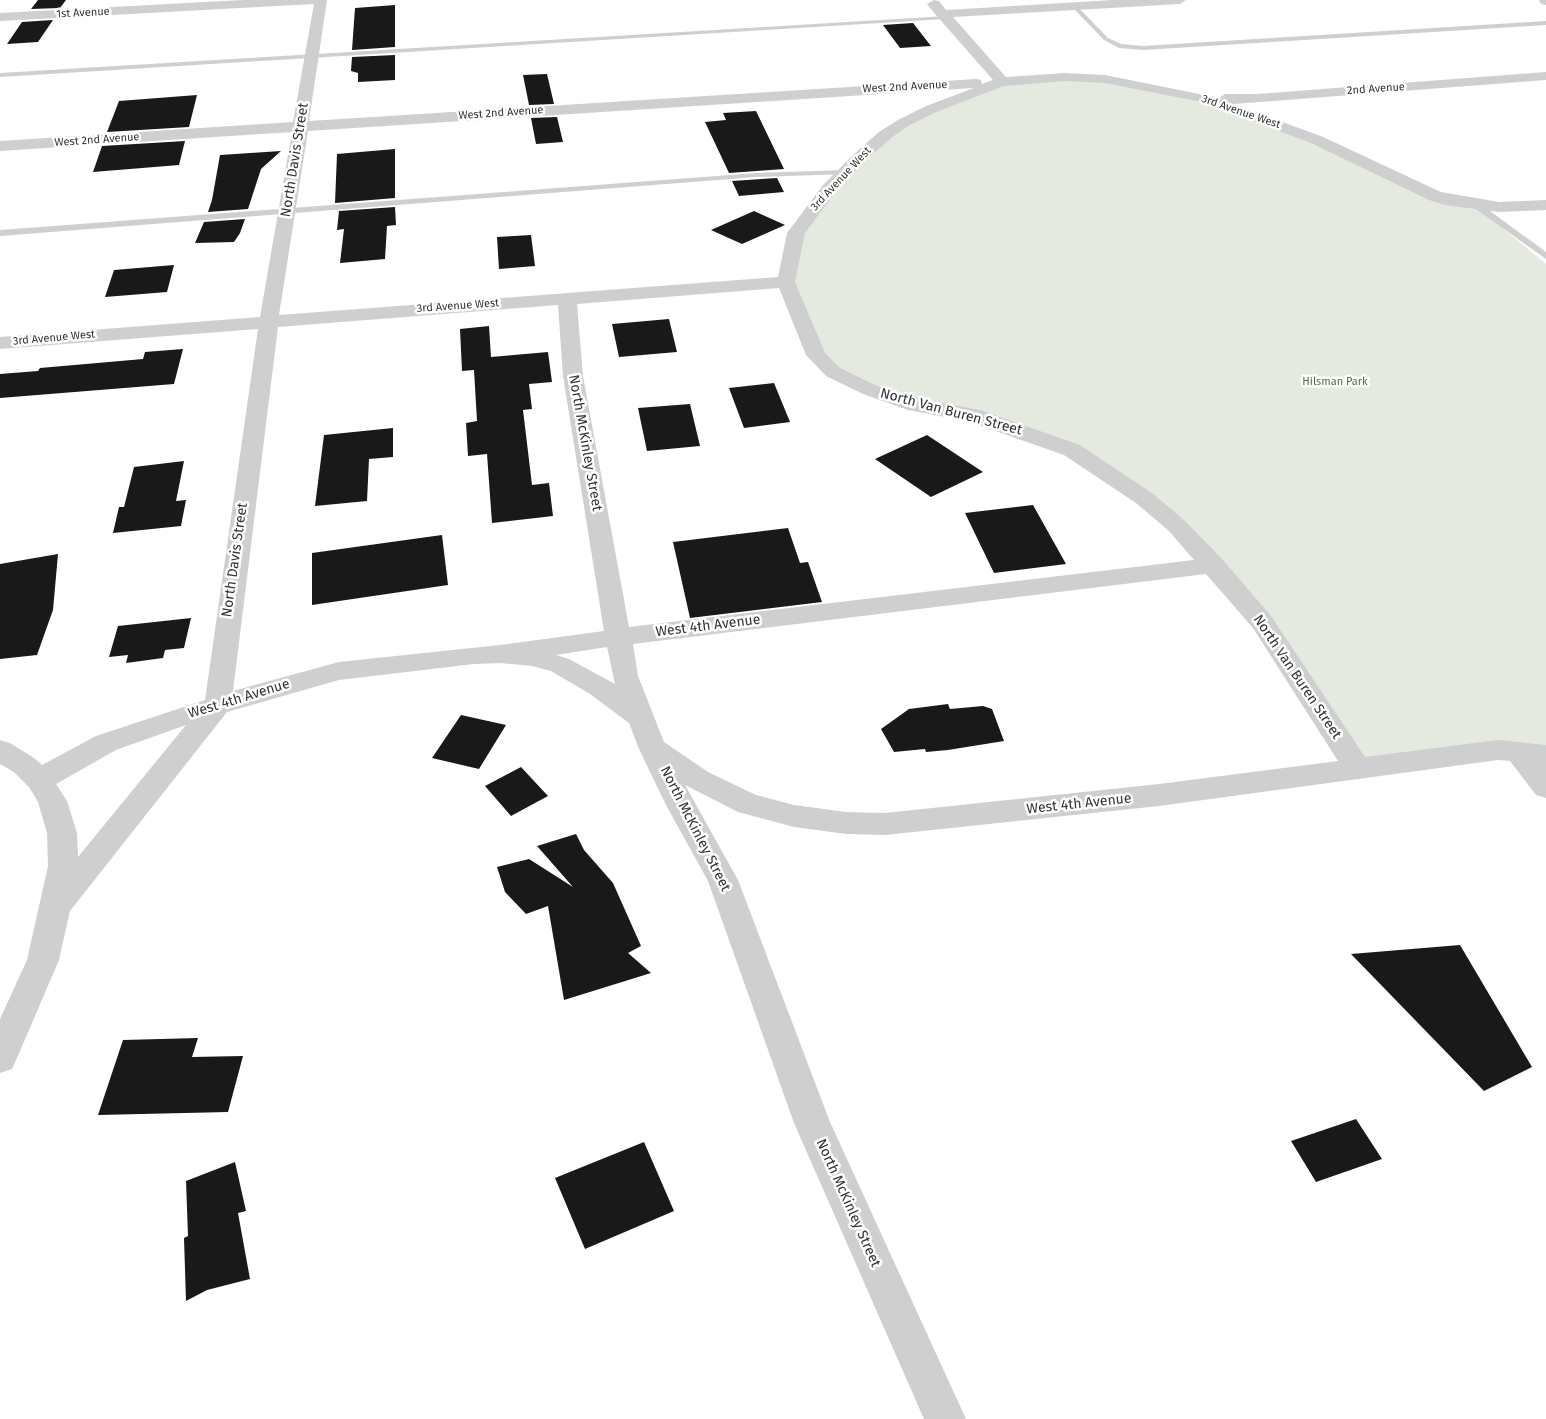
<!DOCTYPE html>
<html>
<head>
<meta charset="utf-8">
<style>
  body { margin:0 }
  canvas { display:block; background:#fff }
</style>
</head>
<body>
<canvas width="1546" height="1419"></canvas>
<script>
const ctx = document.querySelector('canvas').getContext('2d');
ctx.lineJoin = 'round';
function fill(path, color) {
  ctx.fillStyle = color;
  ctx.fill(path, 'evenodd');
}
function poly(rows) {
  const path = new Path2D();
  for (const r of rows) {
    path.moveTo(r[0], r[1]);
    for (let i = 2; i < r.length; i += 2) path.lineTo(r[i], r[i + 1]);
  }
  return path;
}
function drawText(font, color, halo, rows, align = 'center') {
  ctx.font = font + ' "Fira Sans",sans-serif';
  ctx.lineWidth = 5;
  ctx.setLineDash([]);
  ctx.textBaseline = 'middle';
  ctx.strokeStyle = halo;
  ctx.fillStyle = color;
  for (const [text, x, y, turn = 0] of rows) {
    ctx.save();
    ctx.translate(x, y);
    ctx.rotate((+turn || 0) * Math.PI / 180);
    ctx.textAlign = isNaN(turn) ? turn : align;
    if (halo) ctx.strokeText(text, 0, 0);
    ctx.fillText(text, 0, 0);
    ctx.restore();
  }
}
fill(poly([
  [1105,79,1195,97,1316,140,1434,196,1476,206,1546,264,1546,752,1359,762,1267,619,1109,468,871,388,818,355,788,282,799,233,832,189,905,123,1002,83]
]), '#e4eadf');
fill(poly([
  [38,0,66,0,60,8,31,9],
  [395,5,395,47,352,50,355,8],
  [53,20,38,42,7,44,22,22],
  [913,23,931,46,900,48,883,25],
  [395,55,395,80,358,82,358,73,351,71,352,57],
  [547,74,554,104,529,105,523,75],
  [197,95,189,127,107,132,119,101],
  [756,111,784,169,729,173,705,122,726,120,723,113],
  [557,117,563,142,536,144,531,118],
  [185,141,179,165,93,172,102,146],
  [395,149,395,198,335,203,337,154],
  [281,151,261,169,248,209,208,212,212,200,220,155],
  [777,178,784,192,739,196,732,181],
  [395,207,396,225,387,226,385,259,340,263,344,229,337,230,339,211],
  [754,211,785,225,742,244,711,230],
  [245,219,240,233,234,242,195,243,204,222],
  [531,235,535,266,499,269,497,237],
  [174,265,167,292,105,297,114,270],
  [669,319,677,352,619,357,612,324],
  [489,326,491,357,548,352,552,382,529,384,532,409,523,410,532,485,549,483,553,516,492,523,487,454,468,456,466,423,477,421,474,370,462,371,460,329],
  [183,349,174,384,0,398,0,374,38,371,40,368,143,359,145,352],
  [774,383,790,422,744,428,729,388],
  [690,404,700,446,647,451,638,408],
  [393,428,393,457,369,459,367,501,315,506,324,435],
  [927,435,983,472,931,497,875,459],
  [184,461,176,501,186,500,181,526,113,533,119,507,124,507,134,467],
  [1033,505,1066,564,994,573,965,513],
  [788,528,800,563,808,562,822,602,690,618,673,542],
  [442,535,448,585,312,605,312,553],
  [58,554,53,610,37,655,0,659,0,564],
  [191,618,184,648,165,650,163,658,126,663,128,655,109,657,118,626],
  [948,704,950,709,983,706,992,709,1004,741,948,750,926,752,925,749,894,752,881,729,909,709],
  [461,715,506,725,479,769,432,758],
  [521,767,548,796,511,816,485,786],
  [576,834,584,850,613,883,641,946,628,953,651,973,564,1000,548,906,526,914,505,892,497,867,529,859,573,887,537,846],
  [1460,945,1532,1067,1484,1091,1351,954],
  [198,1038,192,1057,243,1056,228,1112,98,1115,123,1040],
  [1356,1119,1382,1159,1316,1182,1291,1141],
  [644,1142,674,1211,585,1249,555,1178],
  [235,1162,246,1211,238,1213,250,1279,207,1290,186,1301,184,1238,188,1236,186,1181]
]), '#191919');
fill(poly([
  [1073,6,1077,6,1108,38,1121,44,1143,46,1546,21,1546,25,1143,50,1119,48,1104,40,1073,8,1073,6],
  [947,16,945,19,0,77,0,73,947,16],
  [845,170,849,172,848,174,756,177,0,236,0,230,756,173,845,170],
  [1473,203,1479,203,1546,252,1546,259,1473,207,1473,203]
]), '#cfcfcf');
fill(poly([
  [243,0,327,0,309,121,976,79,981,80,982,84,993,80,929,7,927,4,934,0,939,1,946,10,1113,0,1186,0,1180,4,953,17,1006,77,1065,73,1105,75,1219,98,1225,94,1257,94,1546,72,1546,80,1234,104,1323,137,1441,192,1499,202,1546,200,1546,210,1499,212,1445,205,1429,200,1311,143,1202,102,1105,83,1065,81,1004,86,936,112,908,126,891,138,865,161,835,193,805,233,795,282,825,353,840,368,877,386,920,399,980,410,1080,445,1152,493,1185,521,1223,560,1271,616,1365,757,1498,740,1546,745,1546,798,1536,795,1510,761,1498,760,1159,806,885,835,846,834,794,827,738,812,685,785,738,880,830,1122,966,1419,924,1419,794,1123,708,881,666,805,639,749,629,723,590,694,551,671,532,666,500,663,474,664,339,680,227,712,70,911,59,960,17,1058,12,1069,0,1073,0,1019,27,960,48,866,47,833,38,802,29,787,14,772,0,764,0,740,10,743,34,758,42,765,96,736,205,700,258,329,0,349,0,337,260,317,292,132,0,151,0,141,293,122,314,4,0,21,0,13,243,0],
  [974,88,926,106,898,120,879,132,853,155,823,185,787,233,778,277,279,315,308,131,974,88],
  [779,288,806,355,826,376,863,394,908,410,967,421,1064,455,1136,503,1169,531,1194,560,629,627,583,376,577,304,779,288],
  [558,305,563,376,604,631,500,645,339,662,233,691,278,327,558,305],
  [1206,574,1253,628,1338,761,1159,784,885,813,846,812,794,805,756,795,708,772,664,742,638,676,633,644,1206,574],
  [607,647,615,684,569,659,556,655,607,647],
  [186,725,78,857,77,833,67,801,56,784,116,750,186,725],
  [1539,0,1546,0,1546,5,1541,4,1539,0]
]), '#cfcfcf');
drawText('11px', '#323232', '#fff', [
  ["1st Avenue",83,13,-3],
  ["West 2nd Avenue",905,87,-3],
  ["2nd Avenue",1376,89,-4],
  ["3rd Avenue West",1241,112,19],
  ["West 2nd Avenue",501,113,-4],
  ["West 2nd Avenue",97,140,-4],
  ["3rd Avenue West",841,179,-47],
  ["3rd Avenue West",458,306,-4],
  ["3rd Avenue West",54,338,-5]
]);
drawText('11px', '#526a43', '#fff', [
  ["Hilsman Park",1335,382]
]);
drawText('14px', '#323232', '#fff', [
  ["North Davis Street",295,160,-81],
  ["North Van Buren Street",951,412,15],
  ["North McKinley Street",585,443,80],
  ["North Davis Street",235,560,-82],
  ["West 4th Avenue",708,626,-7],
  ["North Van Buren Street",1297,677,56],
  ["West 4th Avenue",239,699,-17],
  ["West 4th Avenue",1079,804,-6],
  ["North McKinley Street",695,829,63],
  ["North McKinley Street",848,1203,66]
]);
</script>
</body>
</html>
